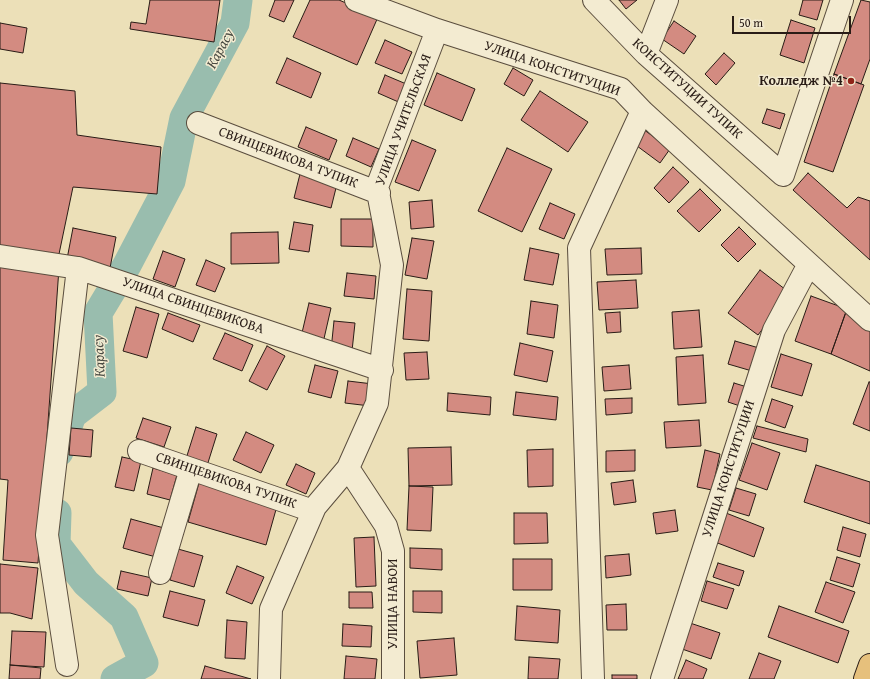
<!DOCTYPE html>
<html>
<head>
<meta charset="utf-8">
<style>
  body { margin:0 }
  #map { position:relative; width:870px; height:679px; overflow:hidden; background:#ece0b8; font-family:"Gentium Book Plus",serif }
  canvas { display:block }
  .scale { position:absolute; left:732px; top:16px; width:119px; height:18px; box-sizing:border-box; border:2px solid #291c16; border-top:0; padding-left:5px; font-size:12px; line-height:14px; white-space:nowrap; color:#291c16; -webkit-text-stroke:3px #f3ebd1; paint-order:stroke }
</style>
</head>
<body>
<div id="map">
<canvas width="870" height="679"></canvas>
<div class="scale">50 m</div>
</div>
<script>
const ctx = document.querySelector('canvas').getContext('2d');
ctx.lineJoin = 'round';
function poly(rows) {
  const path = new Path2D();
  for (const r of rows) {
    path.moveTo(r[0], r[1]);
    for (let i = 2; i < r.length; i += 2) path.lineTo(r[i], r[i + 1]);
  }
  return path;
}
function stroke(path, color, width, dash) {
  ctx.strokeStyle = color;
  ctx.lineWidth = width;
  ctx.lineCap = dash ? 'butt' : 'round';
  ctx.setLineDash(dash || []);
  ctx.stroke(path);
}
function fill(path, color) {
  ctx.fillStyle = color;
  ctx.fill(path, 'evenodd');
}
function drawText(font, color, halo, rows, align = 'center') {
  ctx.font = font + ' "Gentium Book Plus",serif';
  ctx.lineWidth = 3;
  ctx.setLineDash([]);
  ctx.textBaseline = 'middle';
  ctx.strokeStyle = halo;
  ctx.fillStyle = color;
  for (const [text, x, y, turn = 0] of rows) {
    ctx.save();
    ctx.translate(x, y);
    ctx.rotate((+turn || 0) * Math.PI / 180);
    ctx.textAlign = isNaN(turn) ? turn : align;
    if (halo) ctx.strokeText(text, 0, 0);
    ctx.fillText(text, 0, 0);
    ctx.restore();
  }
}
stroke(poly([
  [59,452,72,415,102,392,98,313,127,265,171,181,184,118,235,23,238,0],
  [57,513,56,544,86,583,124,617,144,663,115,679]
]), '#99bdae', 29);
const building = poly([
  [150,0,220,0,214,42,130,29,131,22,146,24,150,0],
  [275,0,294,0,284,22,269,16,275,0],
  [310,0,339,0,378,17,357,65,293,37,310,0],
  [619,0,637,0,626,9,619,0],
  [803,0,823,0,817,20,799,15,803,0],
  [861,0,870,2,870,59,861,84,834,74,861,0],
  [791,20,815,28,804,63,780,55,791,20],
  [674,21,696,36,684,54,662,39,674,21],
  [0,23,27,28,23,53,0,49,0,23],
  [385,40,412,52,402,74,375,63,385,40],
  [724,53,735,63,716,85,705,74,724,53],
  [287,58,321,73,311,98,276,83,287,58],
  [513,68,533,80,524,96,504,84,513,68],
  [437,73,475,89,462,121,424,105,437,73],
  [834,74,864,85,833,172,804,162,834,74],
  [385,75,411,86,403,104,378,93,385,75],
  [0,83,75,91,77,135,161,147,157,194,73,187,59,254,0,248,0,83],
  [540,91,588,122,568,152,521,120,540,91],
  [767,109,785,114,780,129,762,123,767,109],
  [306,127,337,140,329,160,298,147,306,127],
  [643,129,670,149,660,163,633,143,643,129],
  [353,138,379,149,371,167,346,156,353,138],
  [412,140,436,150,419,191,395,182,412,140],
  [507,148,552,169,522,232,478,211,507,148],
  [673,167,689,182,669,203,654,188,673,167],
  [301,170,338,180,331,208,294,198,301,170],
  [808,173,847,208,858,197,870,201,870,260,793,190,808,173],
  [700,189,721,210,699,232,677,211,700,189],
  [432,200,434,227,411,229,409,202,432,200],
  [550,203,575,214,564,239,539,229,550,203],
  [341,219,373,219,373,247,341,246,341,219],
  [294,222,313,225,309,252,289,249,294,222],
  [739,227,756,244,738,262,721,245,739,227],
  [73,228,116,237,110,268,67,259,73,228],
  [278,232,279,263,231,264,231,233,278,232],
  [412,238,434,241,427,279,405,275,412,238],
  [530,248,559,254,553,285,524,280,530,248],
  [641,248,642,274,607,275,605,249,641,248],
  [163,251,185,259,175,287,153,279,163,251],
  [206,260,225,268,215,292,196,285,206,260],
  [0,264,59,268,38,563,3,560,8,480,0,479,0,264],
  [760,270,790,293,758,335,728,313,760,270],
  [347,273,376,276,374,299,344,296,347,273],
  [636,280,638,308,599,310,597,282,636,280],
  [407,289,432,291,429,341,403,339,407,289],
  [811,296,847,309,831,354,795,341,811,296],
  [531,301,558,305,554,338,527,334,531,301],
  [309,303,331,308,323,343,301,337,309,303],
  [136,307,159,314,147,358,123,351,136,307],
  [847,309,870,329,870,371,831,354,847,309],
  [699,310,702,347,674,349,672,312,699,310],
  [620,312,621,332,607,333,605,313,620,312],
  [168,313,200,325,193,342,162,329,168,313],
  [334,321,355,323,352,351,331,350,334,321],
  [225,333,253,345,242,371,213,359,225,333],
  [735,341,759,348,752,371,728,364,735,341],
  [520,343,553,351,547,382,514,375,520,343],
  [267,346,285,356,267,390,249,381,267,346],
  [427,352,429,379,406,380,404,353,427,352],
  [781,354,812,364,802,396,771,387,781,354],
  [703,355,706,403,678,405,676,357,703,355],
  [315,365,338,371,331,398,308,392,315,365],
  [629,365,631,389,604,391,602,367,629,365],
  [348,381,373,384,370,406,345,403,348,381],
  [869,382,870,382,870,431,853,424,869,382],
  [734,383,747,387,740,406,728,402,734,383],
  [516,392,558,397,556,420,513,415,516,392],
  [448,393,491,397,490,415,447,411,448,393],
  [632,398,632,413,606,415,605,399,632,398],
  [772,399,793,406,785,428,765,421,772,399],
  [143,418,171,427,164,447,136,438,143,418],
  [699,420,701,446,666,448,664,422,699,420],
  [757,426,808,439,806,452,753,438,757,426],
  [196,427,217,434,206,469,185,462,196,427],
  [71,428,93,430,91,457,69,455,71,428],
  [246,432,274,445,261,473,233,460,246,432],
  [752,443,780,453,767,490,739,480,752,443],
  [451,447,452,485,409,486,408,448,451,447],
  [553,449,553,486,528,487,527,450,553,449],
  [635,450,635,471,606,472,606,451,635,450],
  [705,450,720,454,712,490,697,487,705,450],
  [122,457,141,461,134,491,115,487,122,457],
  [296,464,315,473,306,494,286,485,296,464],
  [816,465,870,482,870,524,804,502,816,465],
  [153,468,177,475,170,500,147,494,153,468],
  [633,480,636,502,614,505,611,483,633,480],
  [199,483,277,506,266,545,188,522,199,483],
  [409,486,433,487,431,531,407,530,409,486],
  [736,488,756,494,749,516,729,510,736,488],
  [675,510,678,531,656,534,653,513,675,510],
  [514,513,547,513,548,543,514,544,514,513],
  [726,513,764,528,754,557,715,542,726,513],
  [131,519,164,528,156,557,123,548,131,519],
  [843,527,866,534,860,557,837,550,843,527],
  [374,537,376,586,356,587,354,538,374,537],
  [410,548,442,549,442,570,410,568,410,548],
  [178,549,203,556,194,587,170,580,178,549],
  [629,554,631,575,606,578,605,556,629,554],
  [837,557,860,564,853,587,830,580,837,557],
  [513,559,552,559,552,590,513,590,513,559],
  [718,563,744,571,739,586,713,577,718,563],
  [0,564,38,568,32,619,10,613,0,613,0,564],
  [237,566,264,577,252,604,226,593,237,566],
  [121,571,152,578,148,596,117,589,121,571],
  [707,581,734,589,727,609,701,601,707,581],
  [826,582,855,592,843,623,815,612,826,582],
  [170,591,205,600,198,626,163,617,170,591],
  [413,591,442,591,442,613,413,612,413,591],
  [349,592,372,592,373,608,349,608,349,592],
  [626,604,627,630,607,630,606,605,626,604],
  [517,606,560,610,558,643,515,640,517,606],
  [779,606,849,631,838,663,768,637,779,606],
  [227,620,247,622,245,659,225,658,227,620],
  [690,623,720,633,711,659,682,649,690,623],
  [343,624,372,626,371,647,342,646,343,624],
  [12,631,46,632,44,667,10,665,12,631],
  [454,638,457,675,420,678,417,641,454,638],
  [759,653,781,661,774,679,749,679,759,653],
  [346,656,377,659,375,679,344,679,346,656],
  [529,657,560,659,558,679,528,679,529,657],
  [686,660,707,669,703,679,678,679,686,660],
  [10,665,41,668,40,679,9,679,10,665],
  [205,666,251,679,201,679,205,666],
  [612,675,637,675,637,679,612,679,612,675]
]);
fill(building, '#d38b81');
stroke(building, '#291c16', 1);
const minor = poly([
  [356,0,437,30,621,89,642,111,870,320],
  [594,0,646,54,783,175,842,0],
  [646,54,667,0],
  [198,123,379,193],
  [0,256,78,268,382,370],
  [139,451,313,511],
  [348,468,386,526,393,551,393,679],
  [160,573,191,469],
  [67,665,47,535,78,268],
  [269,679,271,609,315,507,348,468,377,403,392,265,377,187,437,30],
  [593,679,579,248,642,111],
  [662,679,774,330,809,264]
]);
const major = poly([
  [865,679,870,665]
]);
stroke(minor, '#5a4d3e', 24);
stroke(major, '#291c16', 24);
stroke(minor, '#f3ebd1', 22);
stroke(major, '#e6c07c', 22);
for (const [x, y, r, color] of [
  [851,81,4,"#8f2418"]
]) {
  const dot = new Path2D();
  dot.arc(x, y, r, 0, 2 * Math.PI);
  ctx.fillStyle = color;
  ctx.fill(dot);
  stroke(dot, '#f3ebd1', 1.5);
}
drawText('14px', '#291c16', '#f3ebd1', [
  ["УЛИЦА КОНСТИТУЦИИ",552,69,19],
  ["КОНСТИТУЦИИ ТУПИК",687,89,42],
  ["УЛИЦА УЧИТЕЛЬСКАЯ",404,120,-70],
  ["СВИНЦЕВИКОВА ТУПИК",288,158,21],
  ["УЛИЦА СВИНЦЕВИКОВА",193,306,19],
  ["УЛИЦА КОНСТИТУЦИИ",729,469,-72],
  ["СВИНЦЕВИКОВА ТУПИК",226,481,19],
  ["УЛИЦА НАВОИ",393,604,-90]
]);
drawText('bold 14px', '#291c16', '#f3ebd1', [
  ["Колледж №4",843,81]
], 'right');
drawText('italic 15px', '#4b4c44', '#f3ebd1', [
  ["Карасу",221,49,-62],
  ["Карасу",100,356,-93]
]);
</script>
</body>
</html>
